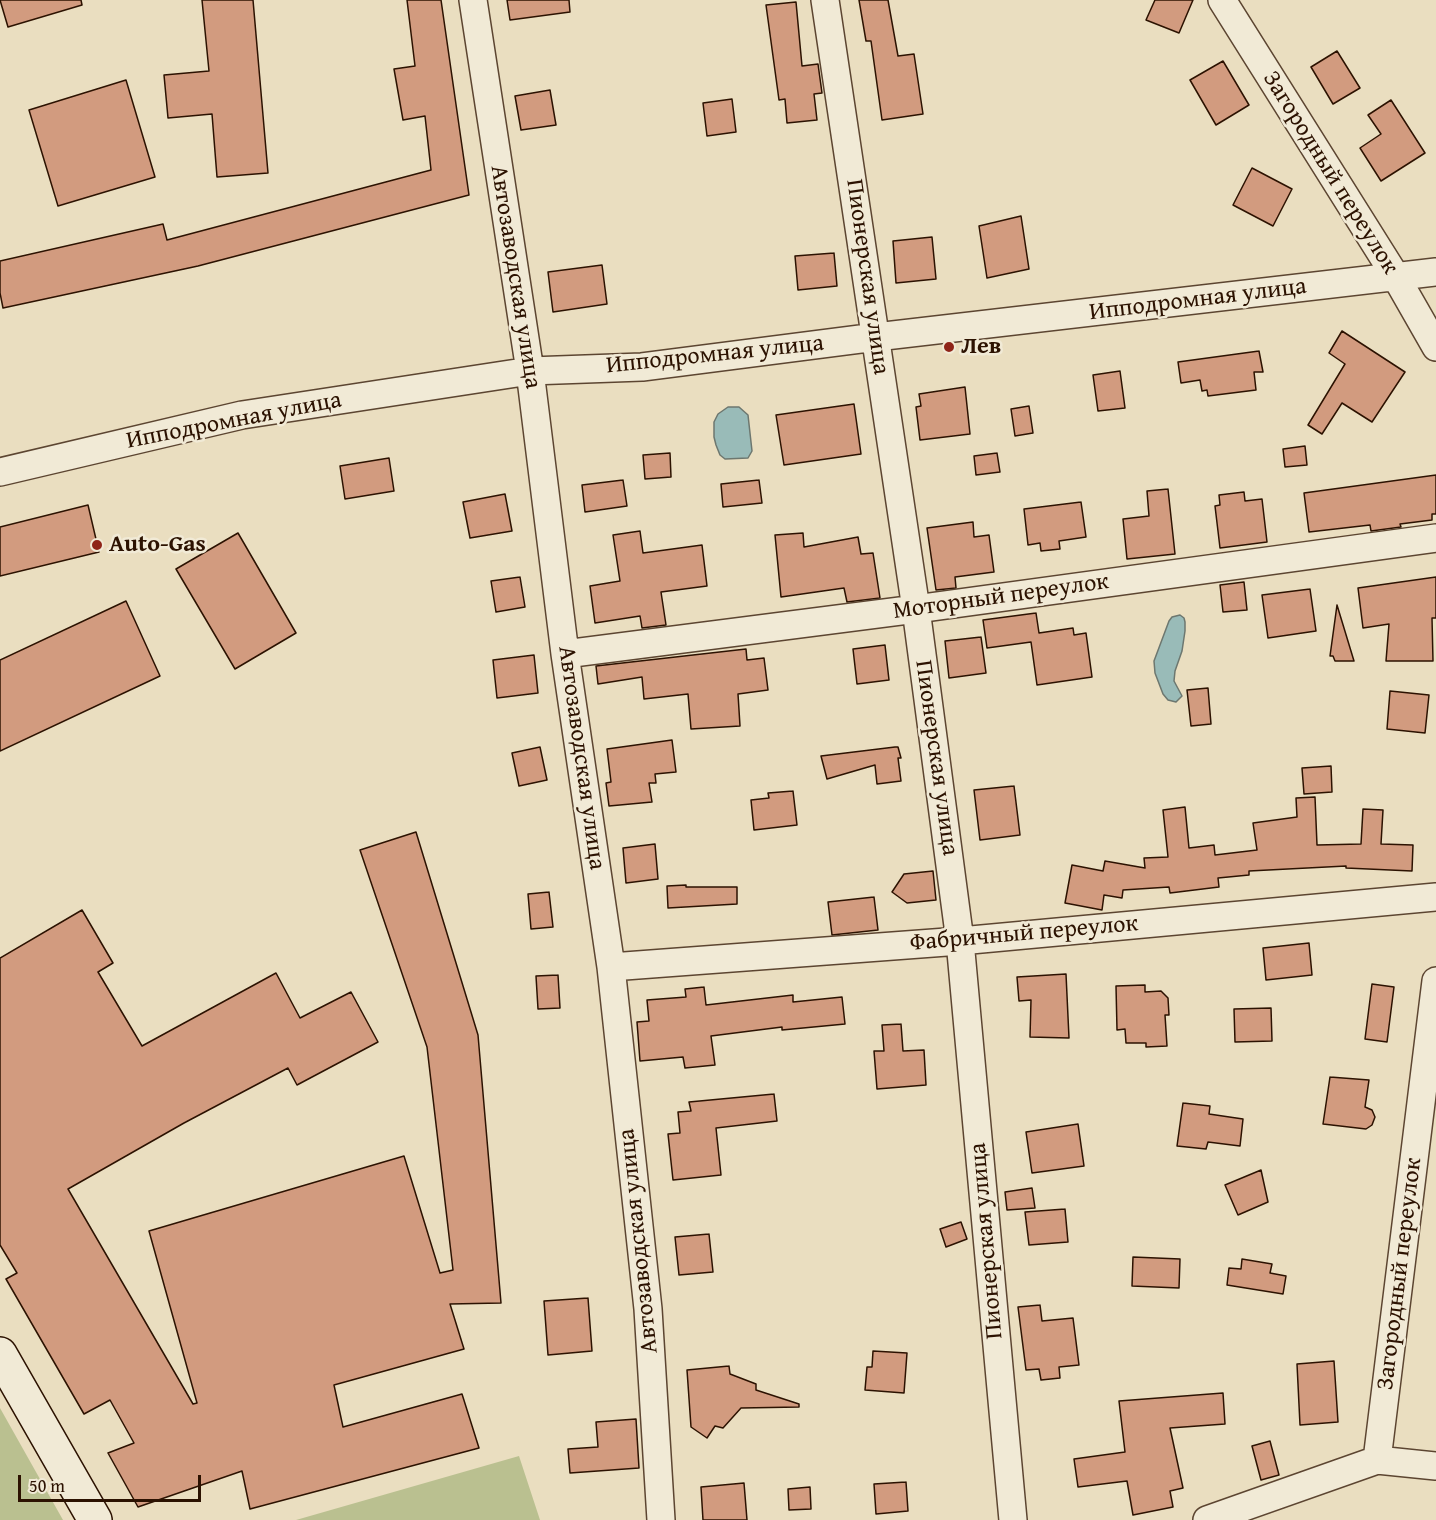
<!DOCTYPE html>
<html>
<head>
<meta charset="utf-8">
<style>
  body { margin:0 }
  #map { position:relative; width:1436px; height:1520px; overflow:hidden; background:#eadec0; font-family:"Gentium Book Plus",serif }
  canvas { display:block }
  .scale { position:absolute; left:18px; top:1475px; width:183px; height:27px; box-sizing:border-box; border:3px solid #2c1201; border-top:0; padding-left:8px; font-size:18px; line-height:21px; white-space:nowrap; color:#2c1201; -webkit-text-stroke:4px #f1ead6; paint-order:stroke }
</style>
</head>
<body>
<div id="map">
<canvas width="1436" height="1520"></canvas>
<div class="scale">50 m</div>
</div>
<script>
const ctx = document.querySelector('canvas').getContext('2d');
ctx.lineJoin = 'round';
function fill(path, color) {
  ctx.fillStyle = color;
  ctx.fill(path, 'evenodd');
}
function poly(rows) {
  const path = new Path2D();
  for (const r of rows) {
    path.moveTo(r[0], r[1]);
    for (let i = 2; i < r.length; i += 2) path.lineTo(r[i], r[i + 1]);
  }
  return path;
}
function stroke(path, color, width, dash) {
  ctx.strokeStyle = color;
  ctx.lineWidth = width;
  ctx.lineCap = dash ? 'butt' : 'round';
  ctx.setLineDash(dash || []);
  ctx.stroke(path);
}
function drawText(font, color, halo, rows, align = 'center') {
  ctx.font = font + ' "Gentium Book Plus",serif';
  ctx.lineWidth = 5;
  ctx.setLineDash([]);
  ctx.textBaseline = 'middle';
  ctx.strokeStyle = halo;
  ctx.fillStyle = color;
  for (const [text, x, y, turn = 0] of rows) {
    ctx.save();
    ctx.translate(x, y);
    ctx.rotate((+turn || 0) * Math.PI / 180);
    ctx.textAlign = isNaN(turn) ? turn : align;
    if (halo) ctx.strokeText(text, 0, 0);
    ctx.fillText(text, 0, 0);
    ctx.restore();
  }
}
fill(poly([
  [0,1408,63,1520,0,1520],
  [519,1456,540,1520,296,1520]
]), '#bac090');
const water = poly([
  [728,407,739,407,748,415,752,451,748,458,725,459,720,455,716,445,714,437,714,422,718,414,728,407],
  [1180,615,1184,618,1185,622,1185,631,1182,651,1175,671,1174,681,1182,696,1176,702,1168,700,1163,694,1155,673,1154,661,1169,621,1172,617,1180,615]
]);
fill(water, '#99bbb8');
stroke(water, '#6d776f', 1.5);
const building = poly([
  [0,0,81,0,82,5,8,27,0,0],
  [202,0,253,0,268,173,217,177,212,114,168,118,164,75,209,71,202,0],
  [407,0,441,0,469,195,198,266,3,308,0,293,0,261,163,224,167,240,431,170,425,116,403,120,394,69,415,66,407,0],
  [507,0,569,0,570,12,510,20,507,0],
  [859,0,888,0,898,56,914,54,923,114,882,120,871,41,866,41,859,0],
  [1155,0,1193,0,1179,33,1146,20,1155,0],
  [796,2,802,66,818,64,822,93,814,94,817,120,787,123,785,99,779,100,766,5,796,2],
  [1337,51,1360,88,1333,104,1311,67,1337,51],
  [1223,61,1249,105,1216,125,1190,80,1223,61],
  [126,80,155,177,58,206,29,110,126,80],
  [550,90,556,125,521,130,515,96,550,90],
  [732,99,736,132,707,136,703,103,732,99],
  [1391,100,1425,153,1381,181,1360,148,1381,134,1368,115,1391,100],
  [1252,168,1292,189,1273,226,1233,205,1252,168],
  [1021,216,1029,269,987,278,979,226,1021,216],
  [932,237,936,279,896,283,893,241,932,237],
  [834,253,837,286,798,290,795,256,834,253],
  [602,265,607,304,553,312,548,272,602,265],
  [1342,331,1405,372,1372,422,1342,403,1322,434,1308,425,1345,364,1329,353,1342,331],
  [1259,351,1263,372,1254,372,1256,390,1208,396,1207,390,1202,391,1200,380,1181,383,1178,362,1259,351],
  [1120,371,1125,408,1098,411,1093,375,1120,371],
  [965,387,970,434,920,440,916,407,921,406,919,394,965,387],
  [854,404,861,454,784,465,776,415,854,404],
  [1029,406,1033,433,1015,436,1011,409,1029,406],
  [1305,446,1307,465,1285,467,1283,449,1305,446],
  [670,453,671,477,645,479,643,455,670,453],
  [997,453,1000,472,976,475,974,456,997,453],
  [389,458,394,491,345,499,340,466,389,458],
  [1436,475,1436,514,1432,514,1432,520,1400,524,1401,527,1371,531,1370,525,1309,532,1304,493,1436,475],
  [623,480,627,506,585,512,582,485,623,480],
  [759,480,762,503,723,507,721,484,759,480],
  [1168,489,1175,554,1127,559,1123,519,1149,516,1147,491,1168,489],
  [1244,492,1245,501,1262,499,1267,542,1220,548,1215,506,1220,505,1219,495,1244,492],
  [505,494,512,531,470,538,463,502,505,494],
  [1081,502,1086,537,1059,541,1060,549,1041,551,1040,543,1028,545,1024,509,1081,502],
  [88,505,99,552,0,576,0,527,88,505],
  [973,522,974,537,989,535,994,572,955,577,956,588,936,590,927,528,973,522],
  [640,531,643,553,702,545,707,586,661,592,666,625,642,628,640,616,595,623,590,586,620,581,613,535,640,531],
  [238,533,296,633,235,669,176,569,238,533],
  [803,533,804,547,858,537,861,554,873,553,880,598,847,602,844,588,781,597,775,535,803,533],
  [520,577,525,607,496,612,491,581,520,577],
  [1436,577,1436,618,1432,618,1433,661,1386,661,1389,624,1363,628,1358,588,1436,577],
  [1244,582,1247,610,1223,612,1220,585,1244,582],
  [1310,589,1316,631,1268,638,1262,595,1310,589],
  [126,601,160,676,0,751,0,660,126,601],
  [1337,605,1354,661,1335,661,1333,656,1330,656,1337,605],
  [1036,613,1039,633,1073,628,1074,635,1086,633,1092,677,1037,685,1031,642,987,648,983,620,1036,613],
  [981,637,986,673,949,678,945,641,981,637],
  [885,645,889,680,857,684,853,649,885,645],
  [746,649,747,660,764,658,768,690,738,694,740,726,691,729,688,694,644,699,642,677,598,684,596,666,746,649],
  [534,655,538,693,497,698,493,660,534,655],
  [1208,688,1211,724,1191,726,1187,690,1208,688],
  [1390,691,1429,695,1425,733,1387,729,1390,691],
  [672,740,676,772,655,774,656,783,649,783,652,802,609,806,606,783,611,782,607,749,672,740],
  [540,747,547,780,519,786,512,753,540,747],
  [895,747,898,747,901,758,898,758,901,781,877,784,875,765,827,779,821,756,895,747],
  [1331,766,1332,792,1304,794,1302,768,1331,766],
  [1014,786,1020,835,980,840,974,790,1014,786],
  [793,791,797,825,754,830,751,800,769,798,768,793,793,791],
  [1315,797,1317,845,1361,844,1363,809,1383,810,1381,844,1413,845,1412,871,1346,868,1346,866,1249,871,1249,875,1218,878,1219,887,1170,893,1169,887,1123,890,1122,898,1104,895,1102,910,1065,903,1072,865,1103,871,1105,861,1145,868,1144,858,1168,857,1163,810,1185,807,1189,848,1214,845,1215,855,1257,850,1253,823,1297,817,1296,798,1315,797],
  [416,832,478,1035,501,1303,450,1304,464,1349,334,1385,343,1427,462,1394,479,1448,250,1509,242,1471,138,1507,108,1453,134,1443,110,1400,84,1414,6,1279,17,1273,0,1245,0,958,82,910,113,963,98,972,142,1046,276,973,300,1018,351,992,378,1042,297,1085,288,1068,184,1123,68,1189,193,1404,197,1403,149,1231,404,1156,440,1273,453,1270,427,1047,360,850,416,832],
  [655,844,658,879,626,883,623,848,655,844],
  [933,871,936,900,907,903,892,892,904,874,933,871],
  [686,885,686,887,737,887,737,904,668,908,667,886,686,885],
  [549,892,553,927,531,929,528,894,549,892],
  [874,897,878,930,832,935,828,902,874,897],
  [1309,943,1312,975,1266,980,1263,948,1309,943],
  [1066,974,1069,1038,1030,1037,1031,1000,1019,1001,1017,977,1066,974],
  [558,975,560,1008,538,1009,536,976,558,975],
  [1372,984,1394,987,1387,1042,1365,1039,1372,984],
  [1145,985,1145,992,1161,991,1168,998,1169,1015,1165,1015,1167,1046,1146,1047,1146,1043,1126,1043,1125,1029,1117,1030,1116,986,1145,985],
  [704,987,706,1005,793,995,793,1002,842,997,845,1024,782,1030,782,1027,711,1036,715,1065,685,1068,683,1057,640,1061,637,1022,649,1021,647,1000,686,997,685,989,704,987],
  [1271,1008,1272,1041,1235,1042,1234,1009,1271,1008],
  [901,1024,903,1051,924,1050,926,1085,877,1089,874,1051,884,1051,882,1025,901,1024],
  [1330,1077,1369,1080,1365,1107,1372,1110,1375,1117,1372,1125,1366,1129,1323,1124,1330,1077],
  [774,1094,777,1121,716,1128,721,1175,673,1180,668,1134,680,1133,678,1112,691,1111,689,1102,774,1094],
  [1183,1103,1210,1106,1209,1114,1243,1119,1240,1146,1208,1142,1206,1149,1177,1146,1183,1103],
  [1078,1124,1084,1166,1032,1173,1026,1132,1078,1124],
  [1261,1170,1268,1202,1238,1215,1225,1185,1261,1170],
  [1032,1188,1035,1208,1007,1210,1005,1192,1032,1188],
  [1065,1209,1068,1242,1029,1245,1025,1212,1065,1209],
  [961,1222,967,1239,946,1247,940,1229,961,1222],
  [709,1234,713,1272,679,1275,675,1237,709,1234],
  [1133,1257,1180,1259,1179,1288,1132,1286,1133,1257],
  [1242,1259,1272,1264,1270,1273,1286,1276,1283,1294,1227,1285,1229,1268,1241,1269,1242,1259],
  [588,1298,592,1351,548,1355,544,1301,588,1298],
  [1040,1305,1042,1321,1073,1318,1079,1365,1059,1367,1060,1378,1041,1380,1039,1369,1026,1370,1018,1307,1040,1305],
  [873,1351,907,1353,904,1393,865,1390,867,1367,872,1367,873,1351],
  [1334,1361,1338,1422,1300,1425,1297,1364,1334,1361],
  [729,1366,730,1374,756,1384,756,1390,799,1404,799,1407,741,1408,723,1428,715,1426,707,1438,691,1427,687,1370,729,1366],
  [1223,1393,1225,1424,1170,1428,1183,1488,1170,1491,1173,1507,1133,1515,1127,1481,1078,1487,1074,1459,1125,1452,1119,1401,1223,1393],
  [636,1419,639,1468,570,1473,568,1449,598,1447,596,1422,636,1419],
  [1270,1441,1279,1475,1261,1480,1252,1446,1270,1441],
  [906,1482,908,1511,876,1514,874,1484,906,1482],
  [744,1483,747,1520,703,1520,701,1487,744,1483],
  [810,1487,811,1509,789,1510,788,1489,810,1487]
]);
fill(building, '#d29b7f');
stroke(building, '#2c1201', 1.5);
const street = poly([
  [473,0,530,371,565,654,611,967,648,1309,661,1520],
  [825,0,916,609,960,941,1013,1520],
  [1222,0,1396,277,1436,347],
  [0,472,242,415,530,371,642,367,876,337,1436,272],
  [565,654,916,609,1436,538],
  [611,967,960,941,1436,897],
  [1377,1460,1436,981],
  [1207,1520,1377,1460,1436,1466]
]);
const secondary = poly([
  [0,1354,95,1520]
]);
stroke(street, '#5c4531', 30);
stroke(secondary, '#2c1201', 36);
stroke(street, '#f1ead6', 27);
stroke(secondary, '#f1ead6', 33);
for (const [x, y, r, color] of [
  [949,347,6,"#8f2418"],
  [97,545,6,"#8f2418"]
]) {
  const dot = new Path2D();
  dot.arc(x, y, r, 0, 2 * Math.PI);
  ctx.fillStyle = color;
  ctx.fill(dot);
  stroke(dot, '#f1ead6', 2);
}
drawText('24px', '#2c1201', '#f1ead6', [
  ["Загородный переулок",1330,173,58],
  ["Автозаводская улица",515,277,81],
  ["Пионерская улица",867,277,82],
  ["Ипподромная улица",1198,300,-7],
  ["Ипподромная улица",715,355,-6],
  ["Ипподромная улица",234,421,-11],
  ["Моторный переулок",1001,597,-8],
  ["Автозаводская улица",581,758,82],
  ["Пионерская улица",936,758,82],
  ["Фабричный переулок",1024,934,-5],
  ["Автозаводская улица",639,1241,-96],
  ["Пионерская улица",987,1241,-95],
  ["Загородный переулок",1400,1274,-83]
]);
drawText('bold 24px', '#2c1201', '#f1ead6', [
  ["Лев",961,347],
  ["Auto-Gas",109,545]
], 'left');
</script>
</body>
</html>
